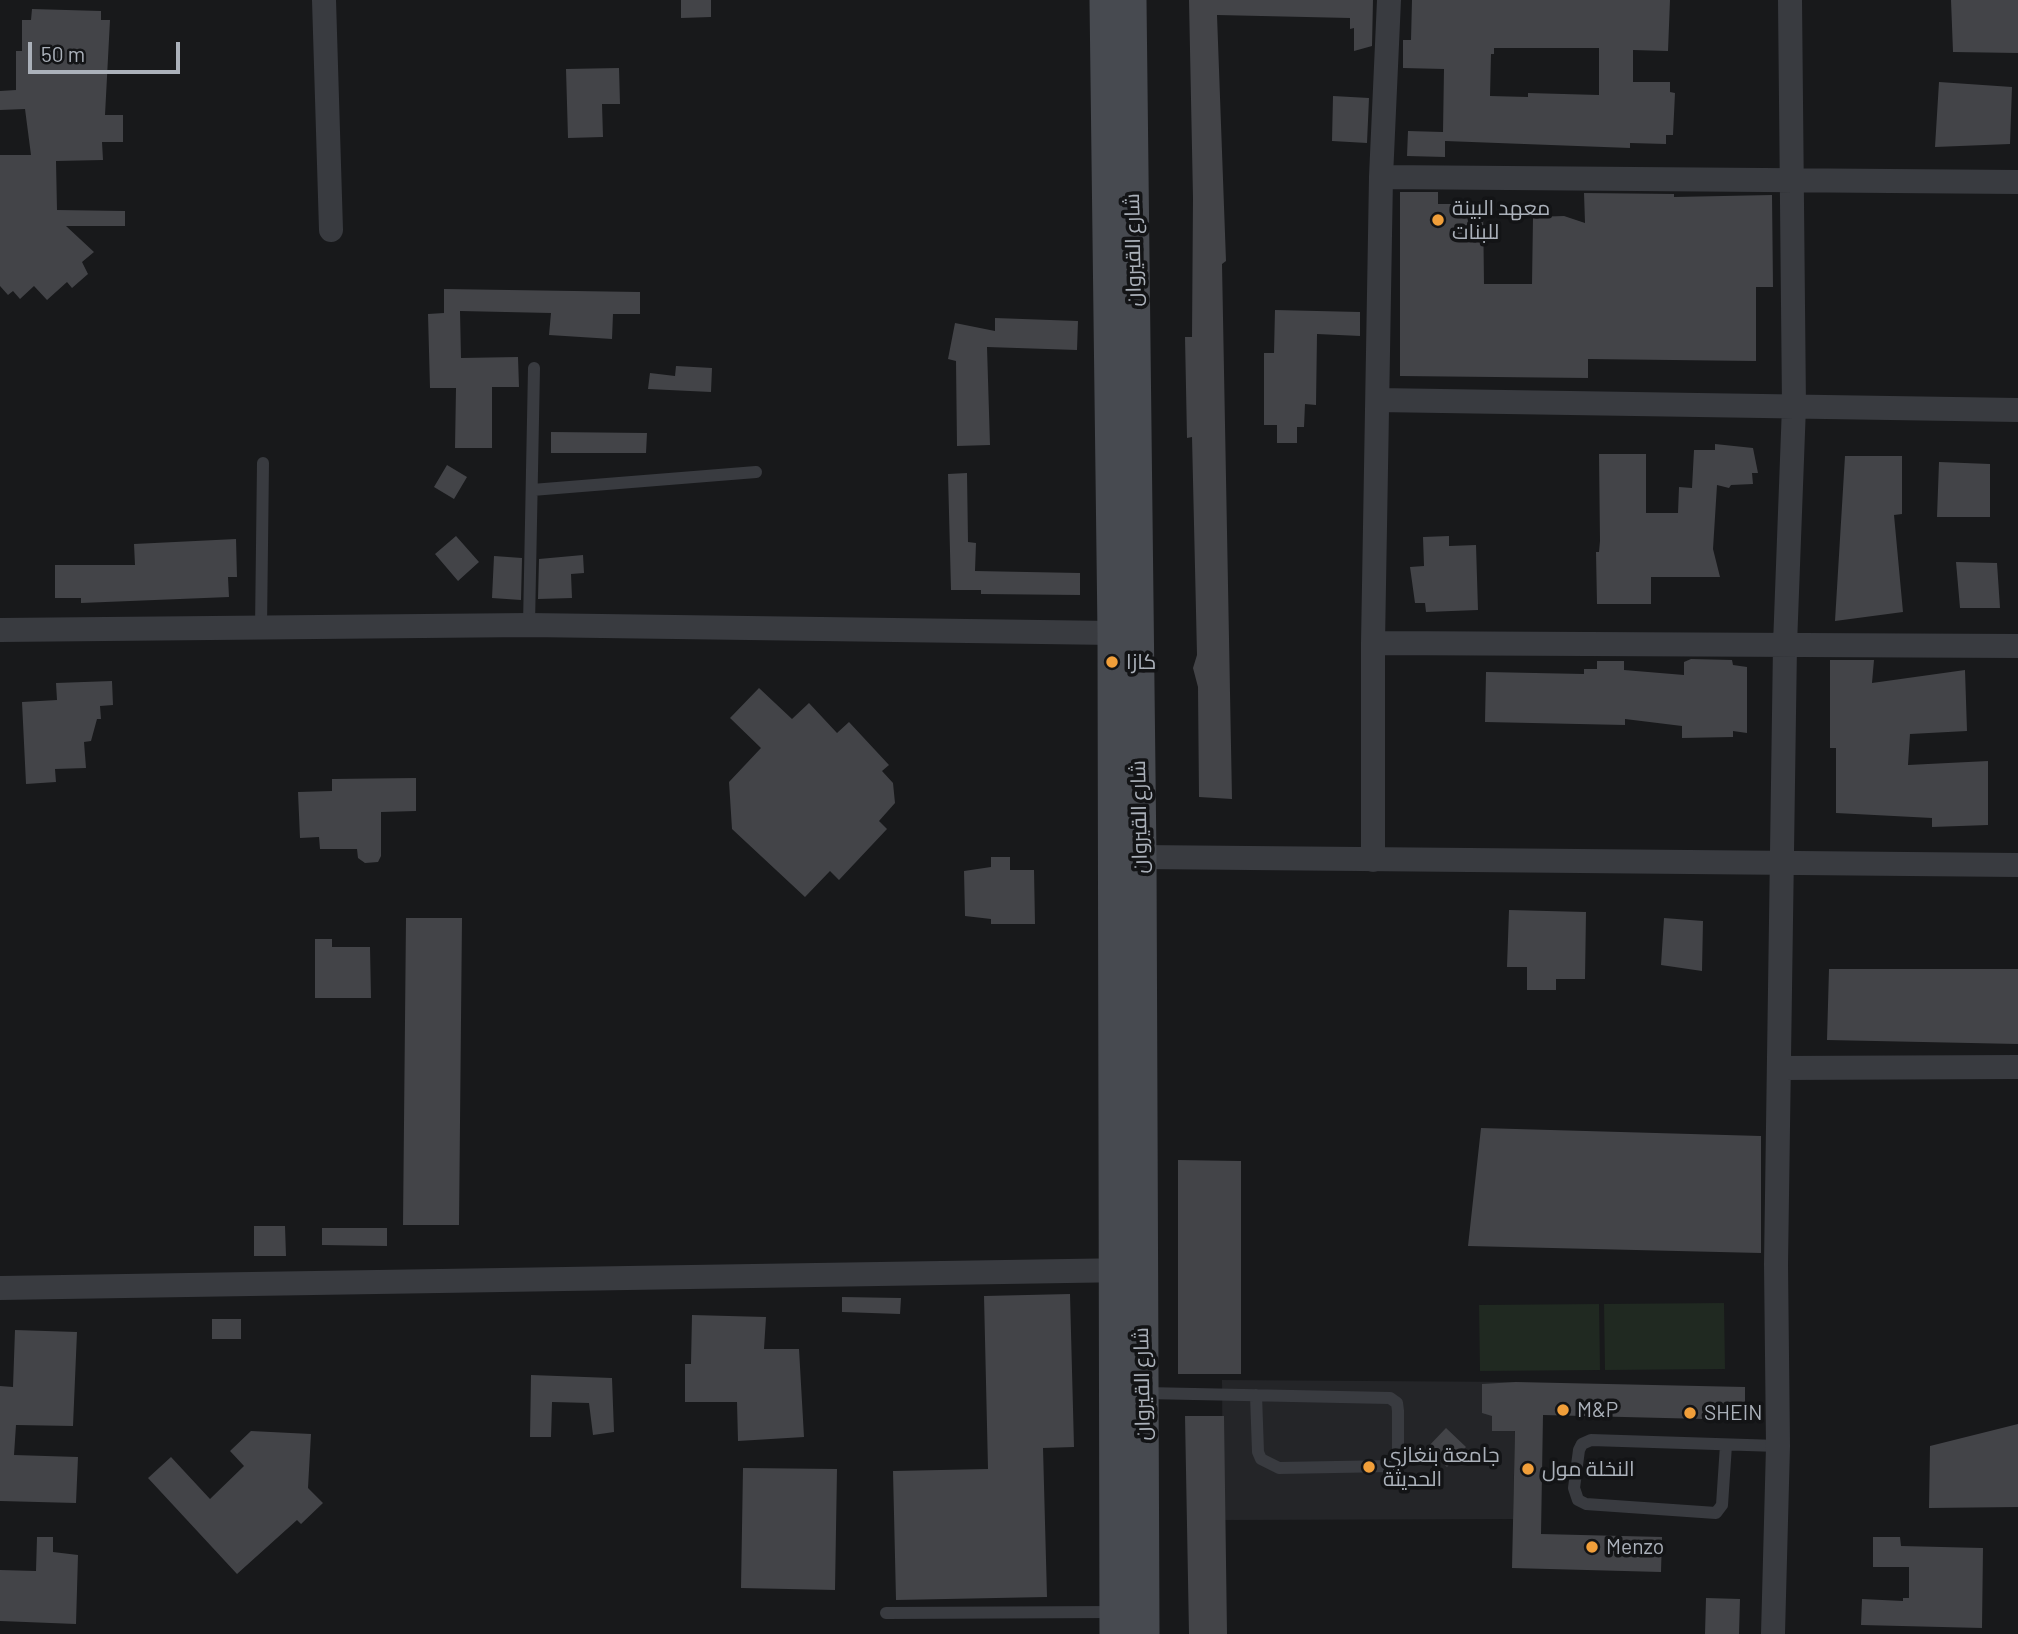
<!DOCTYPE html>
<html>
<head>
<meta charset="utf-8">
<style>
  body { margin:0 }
  #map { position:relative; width:2018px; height:1634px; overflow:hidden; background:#18191b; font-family:Barlow,sans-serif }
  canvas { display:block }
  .scale { position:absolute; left:28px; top:42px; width:152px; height:32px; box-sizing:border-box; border:4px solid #abb1ba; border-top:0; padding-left:9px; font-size:21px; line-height:24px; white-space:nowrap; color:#abb1ba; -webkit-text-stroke:5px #131416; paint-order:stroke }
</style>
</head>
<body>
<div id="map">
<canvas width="2018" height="1634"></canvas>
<div class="scale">50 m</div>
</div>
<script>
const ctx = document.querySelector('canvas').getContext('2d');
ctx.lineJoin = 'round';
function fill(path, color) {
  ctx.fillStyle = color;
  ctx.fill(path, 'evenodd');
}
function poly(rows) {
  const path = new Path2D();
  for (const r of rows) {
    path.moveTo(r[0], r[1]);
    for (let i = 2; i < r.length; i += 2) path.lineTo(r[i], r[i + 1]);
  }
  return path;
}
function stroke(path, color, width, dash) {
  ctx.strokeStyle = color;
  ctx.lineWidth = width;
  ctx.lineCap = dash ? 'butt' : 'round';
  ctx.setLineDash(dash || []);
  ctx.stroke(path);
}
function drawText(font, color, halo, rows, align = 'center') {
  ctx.font = font + ' Barlow,Cairo,sans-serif';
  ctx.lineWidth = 7;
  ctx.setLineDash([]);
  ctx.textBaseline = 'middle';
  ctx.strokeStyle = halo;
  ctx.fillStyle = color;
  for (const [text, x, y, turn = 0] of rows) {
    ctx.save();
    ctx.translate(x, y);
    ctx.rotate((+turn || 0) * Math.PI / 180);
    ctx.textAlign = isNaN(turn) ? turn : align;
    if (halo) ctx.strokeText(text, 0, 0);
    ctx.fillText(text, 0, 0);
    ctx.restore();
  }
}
fill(poly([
  [1222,1380,1516,1382,1513,1519,1223,1520]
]), '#242528');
fill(poly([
  [1724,1303,1725,1369,1605,1370,1604,1304],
  [1599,1304,1600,1370,1480,1371,1479,1305]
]), '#202921');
fill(poly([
  [681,0,711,0,711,17,681,18],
  [1189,0,1373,0,1372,46,1354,51,1354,28,1350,29,1350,18,1217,15,1226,261,1222,264,1232,799,1199,797,1198,687,1193,668,1197,655,1192,437,1187,438,1185,337,1192,337,1193,198],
  [1412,0,1670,0,1668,51,1633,50,1633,82,1670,82,1670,92,1675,93,1673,135,1666,135,1666,144,1630,143,1630,148,1445,141,1445,157,1407,156,1408,131,1443,132,1444,69,1403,68,1403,40,1411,40],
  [1494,48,1599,48,1599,95,1528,93,1528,97,1490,96,1491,54,1494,54],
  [1951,0,2018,0,2018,53,1953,52],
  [32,9,101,11,101,20,110,20,105,115,123,115,123,142,102,142,103,160,56,161,57,210,125,211,125,226,66,226,94,252,82,262,88,274,72,288,67,282,47,300,34,286,20,299,13,291,8,295,0,286,0,155,31,155,25,109,0,110,0,91,16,90,16,51,22,51,22,20,31,20],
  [619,68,620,104,602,104,603,137,568,138,566,69],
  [1939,82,2012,87,2010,144,1935,147],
  [1333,96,1369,98,1367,143,1332,141],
  [1400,192,1438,192,1438,204,1483,204,1484,284,1532,284,1533,217,1564,216,1585,223,1584,193,1674,194,1674,197,1772,195,1773,287,1756,287,1756,361,1588,359,1588,378,1400,376],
  [444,289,640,292,640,314,613,314,612,339,549,335,551,313,460,311,461,358,518,357,519,387,492,387,492,448,455,448,456,388,430,388,428,314,444,313],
  [1275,310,1360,312,1360,336,1317,334,1316,405,1305,404,1304,427,1297,427,1297,443,1277,443,1277,425,1264,425,1264,353,1274,353],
  [995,318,1078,321,1077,350,987,347,990,445,957,446,956,361,948,359,955,323,995,331],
  [676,366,712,368,711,392,648,389,650,373,675,376],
  [551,432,647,433,646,453,551,453],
  [1715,444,1753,448,1758,473,1752,473,1753,484,1731,485,1729,488,1717,485,1713,549,1720,577,1651,577,1651,604,1597,604,1596,552,1599,552,1600,541,1599,454,1646,454,1646,513,1678,513,1679,487,1692,488,1694,450,1715,450],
  [1845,456,1902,456,1902,514,1894,515,1903,612,1835,621],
  [1939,462,1990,464,1990,517,1937,517],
  [447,465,467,477,454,499,434,487],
  [967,473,968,542,976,543,975,571,1080,573,1080,595,981,594,981,590,951,590,948,474],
  [456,536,479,562,458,581,435,554],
  [1449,536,1449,546,1476,545,1478,610,1426,612,1425,603,1415,603,1410,567,1424,566,1423,537],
  [236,539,237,577,228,577,229,597,81,603,81,598,55,598,55,565,135,565,134,544],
  [583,555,584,573,571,574,572,598,538,599,539,559],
  [494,556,522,558,521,600,492,598],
  [1956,562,1997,563,2000,608,1960,608],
  [1691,659,1732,660,1733,665,1747,667,1747,733,1733,731,1733,737,1682,738,1682,726,1625,719,1625,725,1485,722,1486,672,1584,674,1584,669,1597,669,1597,661,1624,661,1624,670,1684,675,1684,662],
  [1830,660,1874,660,1872,683,1965,670,1967,731,1910,734,1908,765,1988,761,1988,825,1932,827,1932,818,1836,813,1836,748,1830,748],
  [112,681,113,705,100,706,101,719,97,719,91,741,84,742,86,768,55,769,56,782,26,784,22,702,57,700,56,683],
  [759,688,792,719,809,703,837,733,849,722,889,765,882,771,893,783,895,803,879,821,887,829,839,880,830,871,805,897,732,829,729,782,761,748,730,718],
  [416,778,416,811,381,812,381,856,378,862,365,863,358,858,357,849,320,849,319,837,300,838,298,792,332,791,332,779],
  [991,857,1010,857,1010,870,1034,870,1035,924,991,924,991,919,965,916,964,871,991,867],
  [1509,910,1586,912,1585,979,1556,979,1556,990,1527,990,1527,967,1507,967],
  [406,918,462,918,459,1225,403,1225],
  [1664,918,1703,921,1702,971,1661,965],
  [315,939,332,939,332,947,370,947,371,998,315,998],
  [1829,969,2018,969,2018,1044,1827,1040],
  [1481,1128,1761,1136,1761,1253,1468,1246],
  [1178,1160,1241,1161,1241,1374,1178,1374],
  [254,1226,285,1226,286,1256,254,1256],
  [322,1228,387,1228,387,1246,322,1245],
  [1070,1294,1074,1447,1043,1448,1047,1597,896,1600,893,1471,988,1469,984,1296],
  [842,1297,901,1298,900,1314,842,1312],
  [692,1315,766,1317,764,1349,799,1349,804,1437,738,1441,737,1402,685,1402,685,1364,691,1364],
  [212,1319,241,1319,241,1339,212,1339],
  [15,1330,77,1332,73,1426,16,1425,14,1455,78,1457,76,1503,0,1501,0,1386,13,1387],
  [531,1375,612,1378,614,1432,593,1435,589,1403,552,1402,551,1437,530,1437],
  [1516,1382,1745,1387,1745,1420,1543,1415,1541,1534,1662,1537,1661,1572,1512,1568,1515,1431,1492,1431,1492,1416,1482,1413,1482,1384],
  [1185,1416,1224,1416,1227,1634,1189,1634],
  [2018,1424,2018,1507,1929,1508,1930,1446],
  [1446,1428,1466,1447,1447,1467,1427,1448],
  [251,1431,311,1434,308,1488,323,1503,301,1524,297,1520,237,1574,148,1478,171,1457,210,1499,244,1466,230,1451],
  [743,1468,837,1469,835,1590,741,1588],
  [37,1537,53,1537,53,1552,78,1555,76,1624,0,1621,0,1570,36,1571],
  [1873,1537,1900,1537,1901,1546,1983,1548,1982,1628,1861,1625,1862,1599,1903,1601,1903,1598,1909,1598,1909,1567,1873,1567],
  [1706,1598,1740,1599,1739,1634,1705,1634]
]), '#434448');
stroke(poly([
  [532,490,756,472],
  [529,625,534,368],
  [261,628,263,463],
  [1145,1393,1390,1398,1397,1403,1398,1411,1398,1461,1393,1466,1279,1468,1261,1459,1258,1452,1256,1395],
  [1726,1445,1722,1505,1716,1513,1586,1504,1578,1500,1574,1488,1579,1450,1582,1444,1591,1440,1778,1446],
  [886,1613,1116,1612]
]), '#393b40', 12);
stroke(poly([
  [324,0,331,230],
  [1381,177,2018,182],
  [1378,400,2018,410],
  [0,630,529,625,1114,633],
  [1373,643,2018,646],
  [1140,857,2018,865],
  [1373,860,1373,643,1381,177,1389,0],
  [1780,1068,2018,1067],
  [0,1288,1130,1270],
  [1773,1634,1778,1446,1776,1264,1785,645,1794,406,1790,0]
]), '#393b40', 24);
stroke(poly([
  [1106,0,1114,633,1116,1634],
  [1130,0,1140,857,1143,1634]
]), '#474a50', 33);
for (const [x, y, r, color] of [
  [1438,220,7,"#f19f3a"],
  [1112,662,7,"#f19f3a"],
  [1563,1410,7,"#f19f3a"],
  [1690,1413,7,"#f19f3a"],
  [1369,1467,7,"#f19f3a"],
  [1528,1469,7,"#f19f3a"],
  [1592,1547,7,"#f19f3a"]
]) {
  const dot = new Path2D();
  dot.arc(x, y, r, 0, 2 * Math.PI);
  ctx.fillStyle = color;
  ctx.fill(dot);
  stroke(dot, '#131416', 2.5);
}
drawText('21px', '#abb1ba', '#131416', [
  ["معهد البينة",1452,208],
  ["للبنات",1452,232],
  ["كازا",1126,662],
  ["M&P",1577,1410],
  ["SHEIN",1704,1413],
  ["جامعة بنغازي",1383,1455],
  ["الحديثة",1383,1479],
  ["النخلة مول",1542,1469],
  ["Menzo",1606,1547]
], 'left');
drawText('21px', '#abb1ba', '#131416', [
  ["شارع القيروان",1133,250,-91],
  ["شارع القيروان",1139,817,-91],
  ["شارع القيروان",1142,1384,-91]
]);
</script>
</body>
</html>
